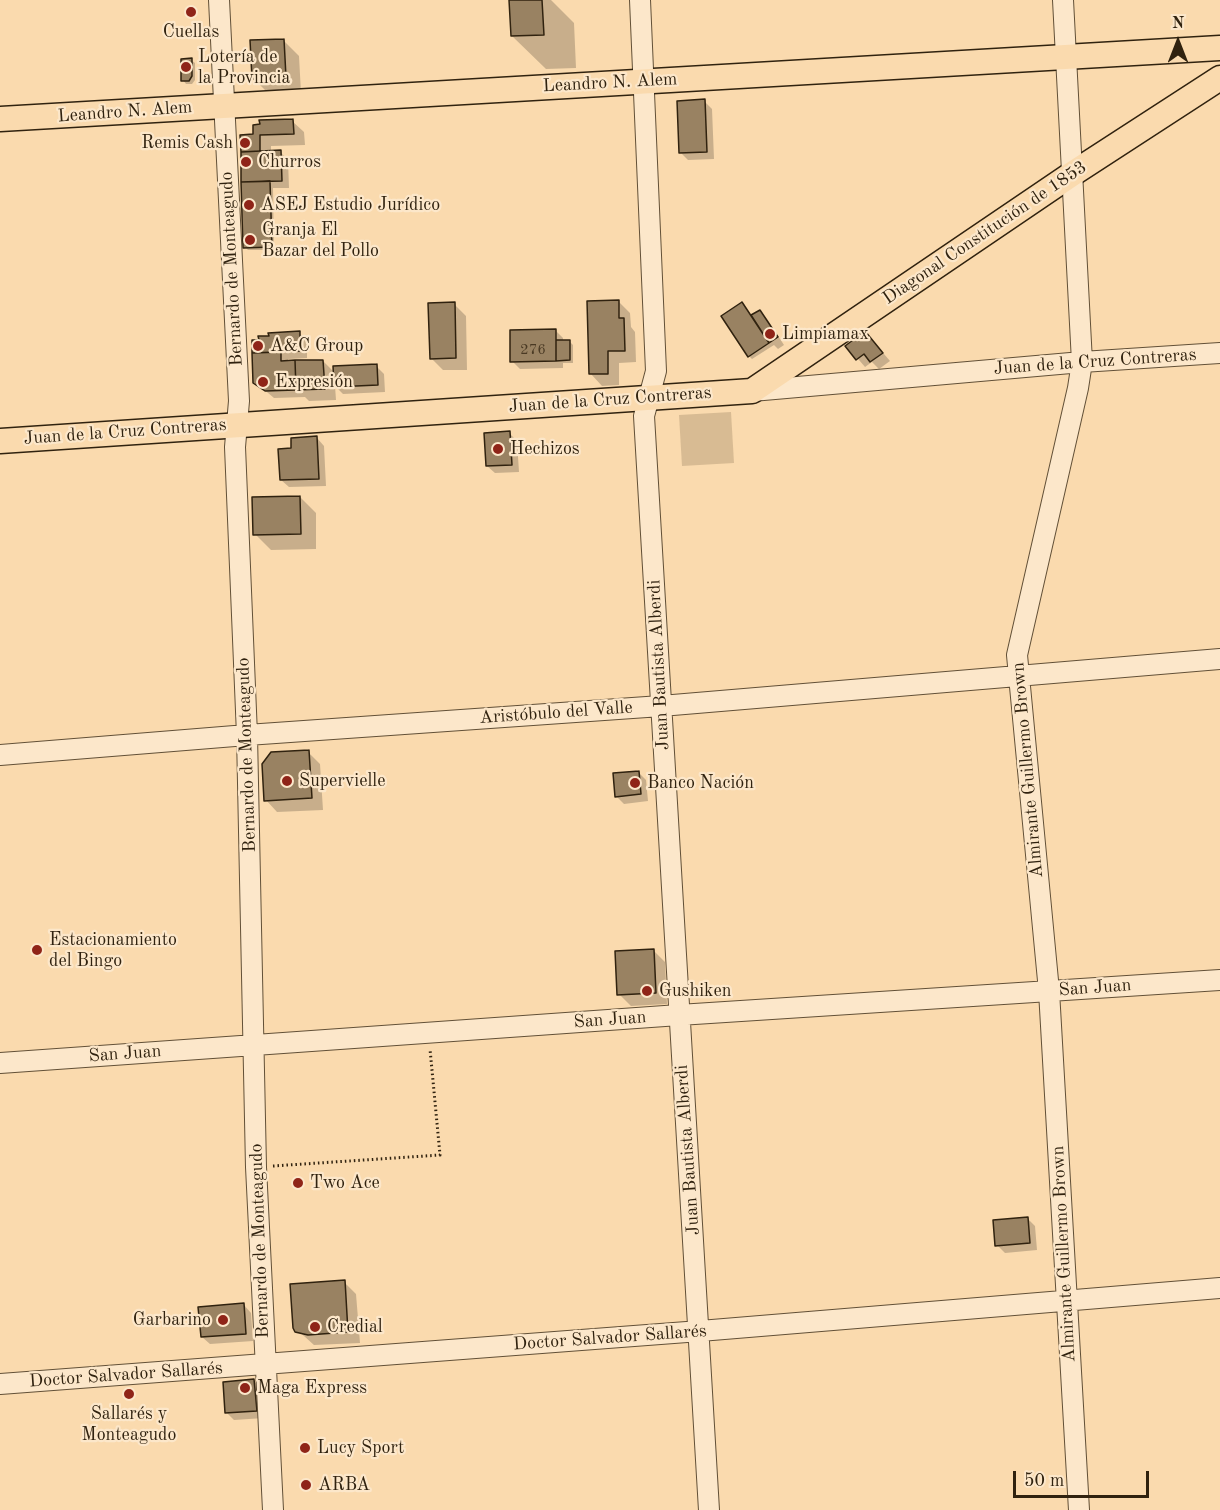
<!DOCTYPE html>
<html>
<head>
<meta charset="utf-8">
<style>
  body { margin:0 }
  #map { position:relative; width:1220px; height:1510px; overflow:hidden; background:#fadaae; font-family:"Old Standard TT",serif }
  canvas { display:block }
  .north { position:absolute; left:1148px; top:12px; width:60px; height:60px; -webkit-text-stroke:4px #fce7ca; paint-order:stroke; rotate:0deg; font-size:16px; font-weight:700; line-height:24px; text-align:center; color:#30220f }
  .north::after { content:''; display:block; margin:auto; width:21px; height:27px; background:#30220f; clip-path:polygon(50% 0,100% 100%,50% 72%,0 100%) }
  .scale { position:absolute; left:1013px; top:1471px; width:136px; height:27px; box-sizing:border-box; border:3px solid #30220f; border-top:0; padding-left:8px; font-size:18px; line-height:21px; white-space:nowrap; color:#30220f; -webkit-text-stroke:4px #fce7ca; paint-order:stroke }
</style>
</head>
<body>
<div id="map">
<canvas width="1220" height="1510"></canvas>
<div class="north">N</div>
<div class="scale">50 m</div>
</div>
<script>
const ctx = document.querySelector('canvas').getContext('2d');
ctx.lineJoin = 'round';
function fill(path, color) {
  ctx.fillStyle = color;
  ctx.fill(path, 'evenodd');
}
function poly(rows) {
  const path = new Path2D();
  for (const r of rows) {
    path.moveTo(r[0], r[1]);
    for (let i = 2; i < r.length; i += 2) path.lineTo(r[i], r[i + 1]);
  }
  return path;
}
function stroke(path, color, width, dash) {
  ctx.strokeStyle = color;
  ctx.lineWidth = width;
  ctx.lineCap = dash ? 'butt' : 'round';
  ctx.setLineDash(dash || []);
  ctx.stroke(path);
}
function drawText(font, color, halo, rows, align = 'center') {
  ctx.font = font + ' "Old Standard TT",serif';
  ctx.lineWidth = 4.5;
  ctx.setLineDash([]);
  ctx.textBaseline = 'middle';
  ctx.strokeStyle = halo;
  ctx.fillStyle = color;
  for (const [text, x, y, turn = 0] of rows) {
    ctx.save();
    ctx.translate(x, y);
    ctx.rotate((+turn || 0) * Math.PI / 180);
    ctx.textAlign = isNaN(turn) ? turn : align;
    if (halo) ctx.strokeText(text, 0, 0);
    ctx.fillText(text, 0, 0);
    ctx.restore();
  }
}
fill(poly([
  [731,412,734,463,682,466,679,415]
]), '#d8bb93');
fill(poly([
  [511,0,551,0,574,23,576,68,546,69,512,36],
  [283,40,299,56,301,93,269,94,253,78],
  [191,60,195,63,195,80,192,84,186,84,183,80],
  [704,101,712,109,714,159,688,160,680,152],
  [292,121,304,132,305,145,271,146,271,152,280,152,288,160,289,188,273,188,274,250,248,250,245,247,241,136,255,136],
  [619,302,630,313,631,327,635,332,636,362,619,363,619,385,602,386,591,374],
  [454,304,466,316,467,370,443,370,431,358],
  [742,304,752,317,760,312,767,319,784,345,778,349,774,345,752,359,749,356],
  [555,330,563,338,563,341,569,341,573,345,573,363,563,363,563,368,520,369,512,361],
  [299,333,307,341,307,358,288,359,288,362,323,361,335,373,376,366,384,374,385,392,343,394,335,386,336,400,309,401,305,397,274,398,255,382,253,341],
  [872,340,890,361,879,369,872,362,865,367,847,346],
  [509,433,517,441,519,472,495,473,487,466],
  [317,438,324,446,326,486,289,487,281,480,293,450],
  [300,497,316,513,316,549,271,550,255,534],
  [308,752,320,764,323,810,277,812,266,800],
  [638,772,646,780,648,801,624,804,616,796],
  [653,950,665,962,667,1004,631,1006,619,994],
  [1028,1219,1035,1226,1037,1250,1005,1253,997,1245],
  [344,1282,356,1294,360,1343,314,1345,294,1327],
  [244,1305,251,1313,253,1341,210,1344,202,1337],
  [254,1381,261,1389,264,1418,234,1420,227,1413]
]), '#0003');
const building = poly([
  [509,0,542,0,544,35,511,36,509,0],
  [284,39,286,77,252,79,250,40,284,39],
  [192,58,192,76,189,81,181,81,181,59,192,58],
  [705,99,707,152,679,153,677,101,705,99],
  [293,119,294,134,260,135,260,151,241,152,240,135,253,134,253,125,260,124,259,120,293,119],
  [281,150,282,181,241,182,241,152,281,150],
  [270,181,272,247,243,248,241,182,270,181],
  [619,300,619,318,624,318,625,351,608,351,608,374,589,374,587,301,619,300],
  [455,302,456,358,430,359,428,303,455,302],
  [742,302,769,343,748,357,721,316,742,302],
  [760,310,778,337,769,343,751,315,760,310],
  [556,329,556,361,510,362,510,330,556,329],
  [300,331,300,351,252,353,252,340,259,340,258,336,269,336,268,333,300,331],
  [865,331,883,353,870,362,864,354,856,360,845,346,865,331],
  [556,340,570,340,570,360,556,361,556,340],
  [281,352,281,361,295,360,296,390,265,391,253,383,252,353,281,352],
  [295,360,323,360,325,389,296,390,295,360],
  [377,364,378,385,334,387,333,366,377,364],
  [510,431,512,465,486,466,484,433,510,431],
  [317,436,319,479,280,480,278,449,291,448,291,438,317,436],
  [300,496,301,534,253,535,252,497,300,496],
  [309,750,312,798,264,801,262,764,271,752,309,750],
  [639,771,641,794,615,797,613,773,639,771],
  [654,949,656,993,617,995,615,951,654,949],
  [1028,1217,1030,1243,995,1246,993,1220,1028,1217],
  [345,1280,348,1332,308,1335,295,1332,293,1328,290,1284,345,1280],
  [244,1303,246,1334,201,1337,198,1307,244,1303],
  [254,1379,257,1411,225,1413,223,1382,254,1379]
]);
fill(building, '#998262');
stroke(building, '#30220f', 1.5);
const minor = poly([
  [219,0,239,401,235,447,247,735,256,1167,273,1510],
  [640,0,656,371,644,416,709,1510],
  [1063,0,1082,362,1078,388,1017,655,1049,991,1079,1510],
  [752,391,1082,362,1220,353],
  [0,755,247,735,661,706,1220,659],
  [0,1063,679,1015,1220,980],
  [0,1384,700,1331,1220,1288]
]);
const major = poly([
  [0,119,1220,48],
  [0,441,752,391,1072,174,1220,78]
]);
stroke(minor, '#625037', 22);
stroke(major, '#30220f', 27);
stroke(poly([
  [273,1166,440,1155,430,1049]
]), '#30220f', 3, [1.5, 3]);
stroke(minor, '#fce7ca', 20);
stroke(major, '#fadaae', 24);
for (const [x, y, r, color] of [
  [191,12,6,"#8f2418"],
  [186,67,6,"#8f2418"],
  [245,143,6,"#8f2418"],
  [246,162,6,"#8f2418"],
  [249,205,6,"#8f2418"],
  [250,240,6,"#8f2418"],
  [770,334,6,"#8f2418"],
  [258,346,6,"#8f2418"],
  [263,382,6,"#8f2418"],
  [498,449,6,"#8f2418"],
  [287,781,6,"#8f2418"],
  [635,783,6,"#8f2418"],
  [37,950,6,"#8f2418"],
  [647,991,6,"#8f2418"],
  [298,1183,6,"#8f2418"],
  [223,1320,6,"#8f2418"],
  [315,1327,6,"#8f2418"],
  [245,1388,6,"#8f2418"],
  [129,1394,6,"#8f2418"],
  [305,1448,6,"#8f2418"],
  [306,1485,6,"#8f2418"]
]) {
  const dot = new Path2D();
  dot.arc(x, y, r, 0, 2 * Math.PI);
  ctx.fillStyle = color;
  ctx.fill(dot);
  stroke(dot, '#fce7ca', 2);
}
drawText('15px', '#4a3a24', null, [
  ["276",533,350]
]);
drawText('18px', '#30220f', '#fce7ca', [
  ["Cuellas",191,32,"center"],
  ["Lotería de",198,57],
  ["la Provincia",198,78],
  ["Remis Cash",233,143,"right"],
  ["Churros",258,162],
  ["ASEJ Estudio Jurídico",261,205],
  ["Granja El",262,230],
  ["Bazar del Pollo",262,251],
  ["Limpiamax",782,334],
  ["A&C Group",270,346],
  ["Expresión",275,382],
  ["Hechizos",510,449],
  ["Supervielle",299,781],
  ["Banco Nación",647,783],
  ["Estacionamiento",49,940],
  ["del Bingo",49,961],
  ["Gushiken",659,991],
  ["Two Ace",310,1183],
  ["Garbarino",211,1320,"right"],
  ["Credial",327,1327],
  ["Maga Express",257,1388],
  ["Sallarés y",129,1414,"center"],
  ["Monteagudo",129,1435,"center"],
  ["Lucy Sport",317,1448],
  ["ARBA",318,1485]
], 'left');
drawText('18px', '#30220f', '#fce7ca', [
  ["Leandro N. Alem",610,83,-3],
  ["Leandro N. Alem",125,112,-4],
  ["Diagonal Constitución de 1853",985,233,-34],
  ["Bernardo de Monteagudo",232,269,-93],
  ["Juan de la Cruz Contreras",1095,362,-4],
  ["Juan de la Cruz Contreras",610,400,-4],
  ["Juan de la Cruz Contreras",125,432,-4],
  ["Juan Bautista Alberdi",659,665,-93],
  ["Aristóbulo del Valle",556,713,-4],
  ["Bernardo de Monteagudo",247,755,-92],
  ["Almirante Guillermo Brown",1028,770,-95],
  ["San Juan",1095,988,-4],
  ["San Juan",610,1020,-4],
  ["San Juan",125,1054,-4],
  ["Juan Bautista Alberdi",688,1150,-94],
  ["Bernardo de Monteagudo",260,1241,-92],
  ["Almirante Guillermo Brown",1064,1254,-93],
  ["Doctor Salvador Sallarés",610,1338,-4],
  ["Doctor Salvador Sallarés",126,1375,-4]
]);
</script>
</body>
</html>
